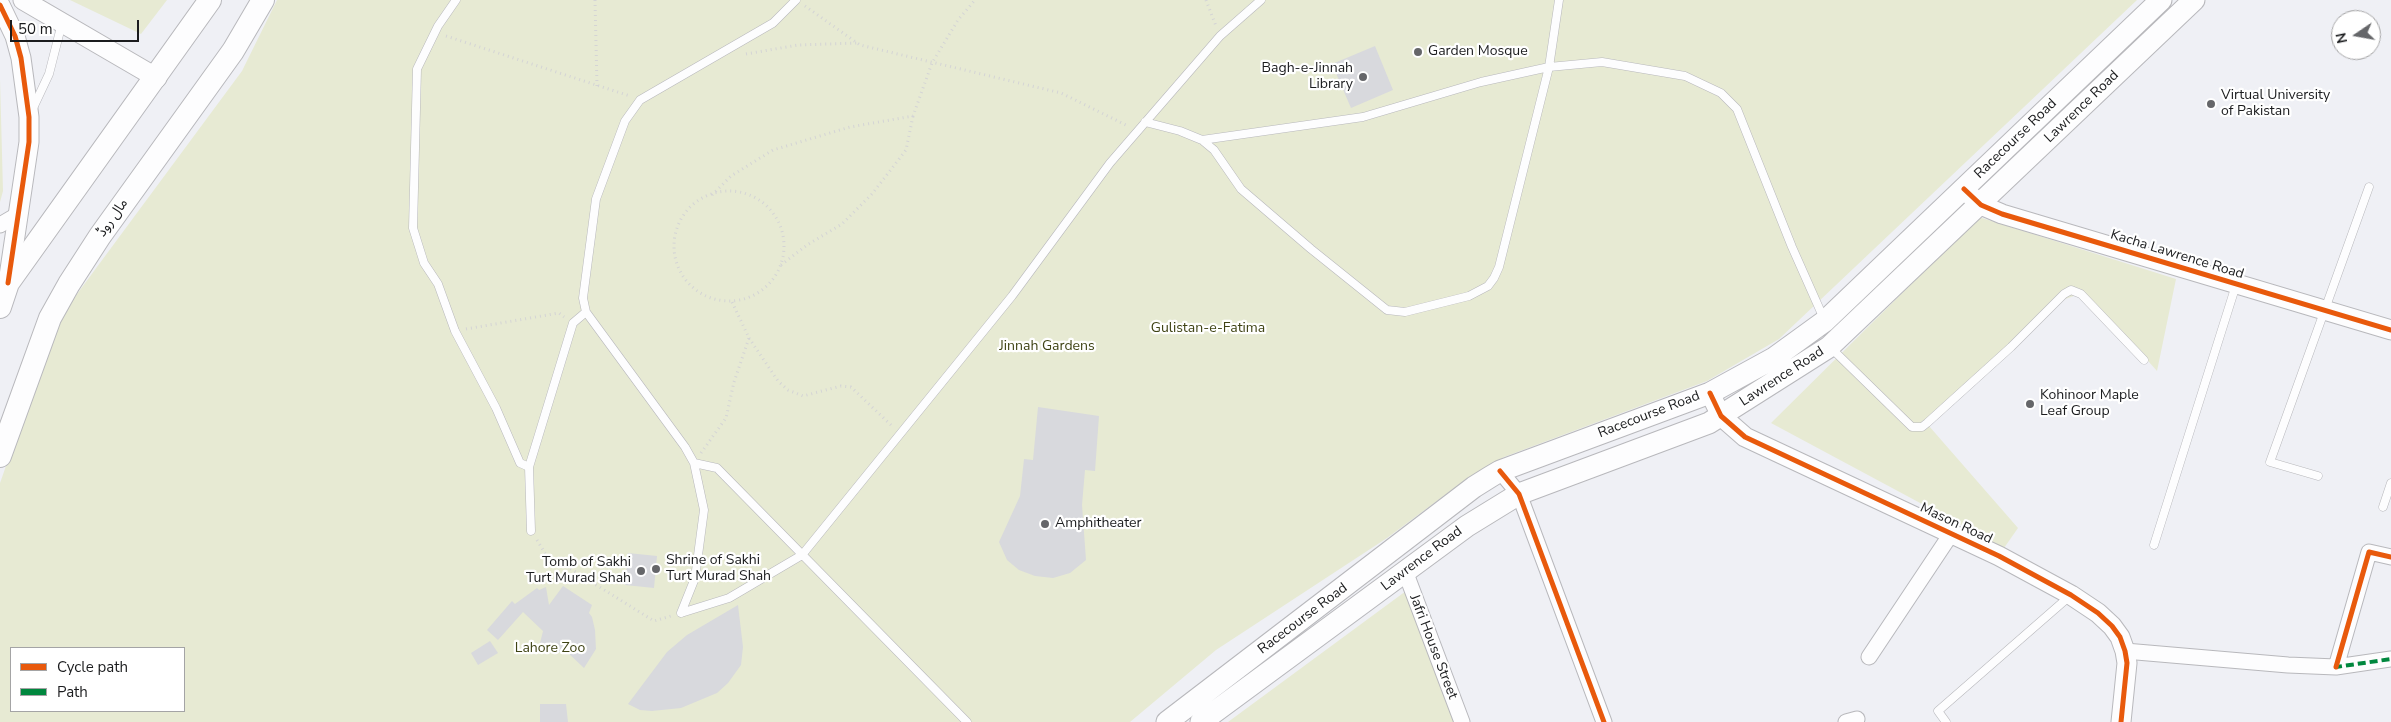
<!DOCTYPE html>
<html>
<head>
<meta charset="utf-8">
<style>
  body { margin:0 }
  #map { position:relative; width:2391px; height:722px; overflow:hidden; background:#eff0f5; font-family:"Nunito Sans",sans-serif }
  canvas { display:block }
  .legend { position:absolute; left:10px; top:647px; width:175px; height:65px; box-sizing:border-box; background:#fff; border:1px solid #a4a4a5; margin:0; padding:6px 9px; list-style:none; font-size:15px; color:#1b1c1e }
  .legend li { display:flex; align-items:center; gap:10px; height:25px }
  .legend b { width:25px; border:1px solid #a4a4a5 }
  .north { position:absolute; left:2331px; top:10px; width:50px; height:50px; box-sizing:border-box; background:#fff; border:1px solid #a4a4a5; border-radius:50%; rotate:258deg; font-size:14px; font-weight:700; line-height:20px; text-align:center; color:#1b1c1e }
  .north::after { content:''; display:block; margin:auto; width:18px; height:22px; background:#656669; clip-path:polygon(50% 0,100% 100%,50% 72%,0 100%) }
  .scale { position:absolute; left:10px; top:20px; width:129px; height:22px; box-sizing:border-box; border:2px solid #1b1c1e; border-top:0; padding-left:6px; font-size:15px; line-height:18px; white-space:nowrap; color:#1b1c1e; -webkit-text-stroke:4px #fff; paint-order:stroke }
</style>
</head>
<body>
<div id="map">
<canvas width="2391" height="722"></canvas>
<ul class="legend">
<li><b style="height:6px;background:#e8590c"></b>Cycle path</li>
<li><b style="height:6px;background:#00873e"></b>Path</li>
</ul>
<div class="north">N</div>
<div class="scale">50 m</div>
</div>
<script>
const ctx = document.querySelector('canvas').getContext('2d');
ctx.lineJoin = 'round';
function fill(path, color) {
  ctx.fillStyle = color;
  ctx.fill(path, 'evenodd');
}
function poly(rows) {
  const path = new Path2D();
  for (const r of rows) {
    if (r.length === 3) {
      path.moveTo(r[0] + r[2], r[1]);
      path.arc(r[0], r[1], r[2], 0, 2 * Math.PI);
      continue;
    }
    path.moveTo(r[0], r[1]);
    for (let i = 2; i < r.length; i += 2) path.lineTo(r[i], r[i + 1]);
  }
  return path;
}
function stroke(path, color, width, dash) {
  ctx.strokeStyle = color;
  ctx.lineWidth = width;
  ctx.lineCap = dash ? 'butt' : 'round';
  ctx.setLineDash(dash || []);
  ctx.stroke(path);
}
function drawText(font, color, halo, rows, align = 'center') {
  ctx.font = font + ' "Nunito Sans","Noto Sans Arabic",sans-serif';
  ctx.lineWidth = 4.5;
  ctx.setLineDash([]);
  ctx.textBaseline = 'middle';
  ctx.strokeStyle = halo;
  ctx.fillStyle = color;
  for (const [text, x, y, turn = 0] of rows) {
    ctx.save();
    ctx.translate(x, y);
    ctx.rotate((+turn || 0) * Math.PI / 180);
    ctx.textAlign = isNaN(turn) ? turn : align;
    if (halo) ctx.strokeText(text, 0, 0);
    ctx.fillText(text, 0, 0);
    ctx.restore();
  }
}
fill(poly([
  [70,0,167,0,141,34],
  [277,0,2137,0,1779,339,1707,381,1504,457,1449,492,1387,538,1216,650,1130,722,0,722,0,483,57,321,242,71],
  [11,648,184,648,184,711,11,711],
  [0,79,3,191,0,202],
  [1979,217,2176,279,2157,371,2125,335,2080,294,2065,299,2011,347,1929,426,2018,528,2004,548,1771,423],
  [1406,591,1454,722,1228,722]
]), '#e7ead3');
fill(poly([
  [1375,46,1393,90,1351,108,1332,64],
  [1038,407,1099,416,1095,471,1085,470,1082,505,1086,560,1070,573,1053,578,1035,576,1019,570,1007,560,999,542,1020,496,1024,459,1033,460],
  [628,553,657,556,654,588,625,585],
  [563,586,592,605,589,613,592,617,595,630,596,649,584,668,565,650,554,654,544,650,540,643,543,631,523,612,498,640,487,630,512,601,515,604,537,588,539,590,546,587,549,605],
  [738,605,743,647,741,665,728,683,717,693,681,708,652,711,640,710,628,704,667,652,687,635],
  [490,641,498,653,478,665,471,653],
  [540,704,566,704,568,722,540,722]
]), '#d8d9dd');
const service = poly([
  [456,0,438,26,417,69,413,228,424,263,438,284,455,331,496,408,520,463,529,467,573,323,586,312],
  [796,0,773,23,640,100,625,121,596,199,583,298,586,312,685,447,694,463,717,468,967,722],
  [33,108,49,74,62,23],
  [1145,122,1180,131,1202,140,1214,150,1241,189,1311,249,1387,310,1405,312,1469,296,1488,286,1494,278,1499,267,1549,67,1559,0],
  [1202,140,1363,117,1481,82,1549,67,1602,62,1685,76,1721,93,1737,109,1792,247,1824,319],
  [1831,348,1912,427,1922,427,1927,423,2011,347,2064,294,2071,290,2081,294,2144,360],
  [529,467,531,531],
  [2318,476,2270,462,2369,187],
  [2383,507,2391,483],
  [2154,545,2236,285],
  [681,613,729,598,802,555,1012,296,1110,163,1220,36,1261,0],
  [681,613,695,578,704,510,694,463],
  [1946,722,1938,711,2071,595]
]);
const minor = poly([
  [0,225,17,215],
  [1500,471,1519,494,1604,722],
  [1405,571,1462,722],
  [2125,651,2288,665,2336,667,2391,659],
  [1869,657,1951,534],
  [2336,667,2369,552,2391,557],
  [1846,722,1857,719]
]);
const tertiary = poly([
  [23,0,157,78],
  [0,5,15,36,21,58,29,117,29,142,8,283],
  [1970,195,1981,205,2002,214,2391,330],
  [1710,393,1721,416,1745,437,1999,556,2071,595,2098,613,2112,626,2120,637,2125,651,2127,663,2121,722]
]);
const secondary = poly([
  [1167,722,1474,487,1490,477,1500,471,1710,393,1774,358,1825,321,2161,0],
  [1201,722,1467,526,1519,494,1709,423,1829,347,2194,0]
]);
const primary = poly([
  [0,307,8,283,210,0],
  [0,456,50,318,69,284,100,236,233,51,263,0]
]);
stroke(service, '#b8b8bc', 9);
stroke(minor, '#b8b8bc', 17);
stroke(tertiary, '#b8b8bc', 21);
stroke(secondary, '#b8b8bc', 23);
stroke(primary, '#b8b8bc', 24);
stroke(poly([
  [595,0,597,86],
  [1206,0,1216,26],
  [805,6,860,45,1061,93,1128,126],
  [446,36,630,96],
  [746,54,798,45,857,43],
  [729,246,55],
  [712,195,731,176,773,150,850,127,913,116,932,63,958,20,975,0],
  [781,265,807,245,842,224,872,194,906,150,913,116],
  [466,329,559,313,564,317],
  [749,338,778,381,788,390,803,396,841,386,851,387,892,426],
  [701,453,726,418,734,382,749,338,732,302],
  [537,540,545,553,654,621,671,616]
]), '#d4d4d5', 3, [1, 4]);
stroke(service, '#fdfdfe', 8);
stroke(minor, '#fdfdfe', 15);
stroke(tertiary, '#fdfdfe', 19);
stroke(secondary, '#fdfdfe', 21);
stroke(primary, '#fdfdfe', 22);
stroke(poly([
  [2336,665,2336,667,2391,659]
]), '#00873e', 4, [8, 4]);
stroke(poly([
  [0,5,15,36,21,58,29,117,29,142,8,283],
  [1964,189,1981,205,2002,214,2391,330],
  [1710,393,1721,416,1745,437,1999,556,2071,595,2098,613,2112,626,2120,637,2125,651,2127,663,2121,722],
  [1500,471,1519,494,1604,722],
  [2336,667,2369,552,2391,557]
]), '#e8590c', 5);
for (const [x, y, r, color] of [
  [1418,52,5,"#656669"],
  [1363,77,5,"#656669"],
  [2211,104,5,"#656669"],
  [2030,404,5,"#656669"],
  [1045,524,5,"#656669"],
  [656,569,5,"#656669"],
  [641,571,5,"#656669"]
]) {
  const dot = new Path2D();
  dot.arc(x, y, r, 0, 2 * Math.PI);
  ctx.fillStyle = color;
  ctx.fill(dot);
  stroke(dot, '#fff', 2);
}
drawText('14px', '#1b1c1e', '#fff', [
  ["Garden Mosque",1428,52],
  ["Bagh-e-Jinnah",1353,69,"right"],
  ["Library",1353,85,"right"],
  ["Virtual University",2221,96],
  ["of Pakistan",2221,112],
  ["Kohinoor Maple",2040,396],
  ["Leaf Group",2040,412],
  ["Amphitheater",1055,524],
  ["Shrine of Sakhi",666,561],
  ["Turt Murad Shah",666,577],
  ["Tomb of Sakhi",631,563,"right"],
  ["Turt Murad Shah",631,579,"right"]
], 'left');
drawText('14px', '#1b1c1e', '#fff', [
  ["Lawrence Road",2082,107,-44],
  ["Racecourse Road",2016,139,-44],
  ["مال روڈ",113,218,-55],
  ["Kacha Lawrence Road",2177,255,17],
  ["Lawrence Road",1782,377,-33],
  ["Racecourse Road",1649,415,-21],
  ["Mason Road",1956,524,25],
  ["Lawrence Road",1422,559,-37],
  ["Racecourse Road",1303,619,-37],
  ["Jafri House Street",1433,647,69]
]);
drawText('14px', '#3f4314', '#fff', [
  ["Gulistan-e-Fatima",1208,329],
  ["Jinnah Gardens",1047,347],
  ["Lahore Zoo",550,649]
]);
</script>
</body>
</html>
